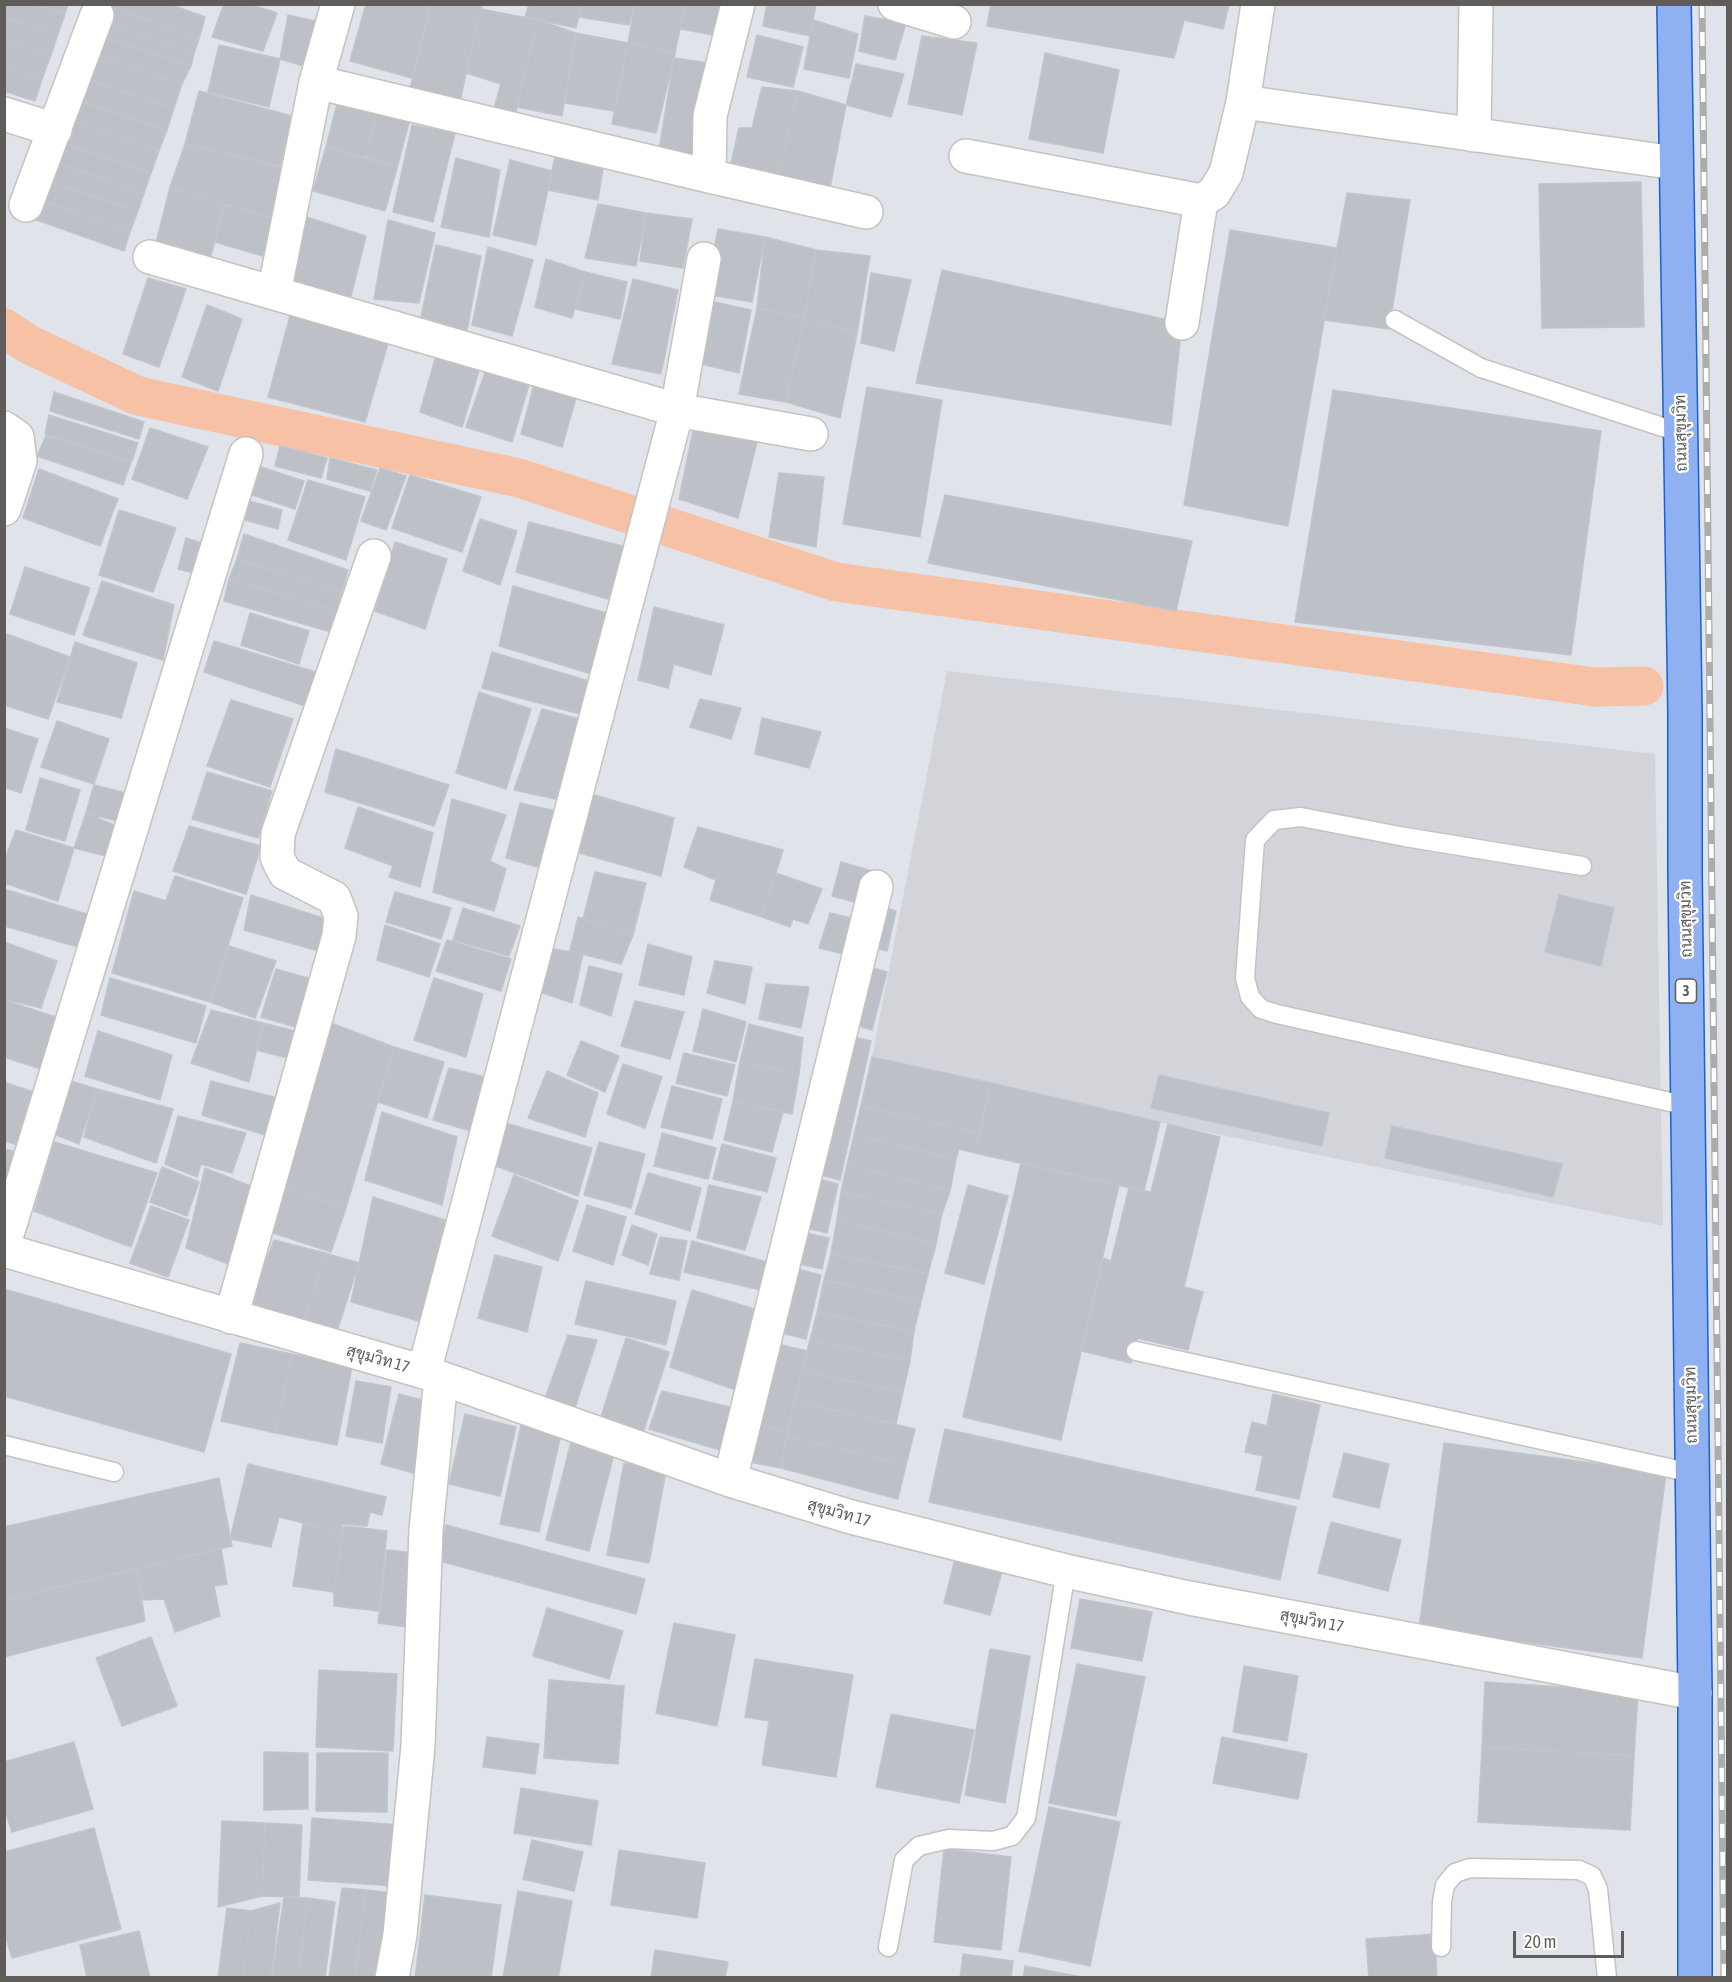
<!DOCTYPE html>
<html>
<head>
<meta charset="utf-8">
<style>
  body { margin:0 }
  #map { position:relative; width:1732px; height:1982px; overflow:hidden; background:#e0e3ea; font-family:"Asap Condensed",sans-serif }
  canvas { display:block }
  .frame { position:absolute; inset:0; border:6px solid #605c59; pointer-events:none }
  .scale { position:absolute; left:1513px; top:1931px; width:111px; height:27px; box-sizing:border-box; border:3px solid #605c59; border-top:0; padding-left:8px; font-size:18px; line-height:21px; white-space:nowrap; color:#605c59; -webkit-text-stroke:4px #fff; paint-order:stroke }
</style>
</head>
<body>
<div id="map">
<canvas width="1732" height="1982"></canvas>
<div class="frame"></div>
<div class="scale">20 m</div>
</div>
<script>
const ctx = document.querySelector('canvas').getContext('2d');
ctx.lineJoin = 'round';
function fill(path, color) {
  ctx.fillStyle = color;
  ctx.fill(path, 'evenodd');
}
function poly(rows) {
  const path = new Path2D();
  for (const r of rows) {
    path.moveTo(r[0], r[1]);
    for (let i = 2; i < r.length; i += 2) path.lineTo(r[i], r[i + 1]);
  }
  return path;
}
function stroke(path, color, width, dash) {
  ctx.strokeStyle = color;
  ctx.lineWidth = width;
  ctx.lineCap = dash ? 'butt' : 'round';
  ctx.setLineDash(dash || []);
  ctx.stroke(path);
}
function drawText(font, color, halo, rows, align = 'center') {
  ctx.font = font + ' "Asap Condensed",Sarabun,sans-serif';
  ctx.lineWidth = 4.5;
  ctx.setLineDash([]);
  ctx.textBaseline = 'middle';
  ctx.strokeStyle = halo;
  ctx.fillStyle = color;
  for (const [text, x, y, turn = 0] of rows) {
    ctx.save();
    ctx.translate(x, y);
    ctx.rotate((+turn || 0) * Math.PI / 180);
    ctx.textAlign = isNaN(turn) ? turn : align;
    if (halo) ctx.strokeText(text, 0, 0);
    ctx.fillText(text, 0, 0);
    ctx.restore();
  }
}
fill(poly([
  [947,671,1655,754,1663,1226,1168,1124,872,1057]
]), '#d3d4d9');
stroke(poly([
  [4,328,28,344,138,396,519,478,836,582,1595,687,1644,686]
]), '#f6c1a5', 39);
const building = poly([
  [4,4,33,4,65,14,58,34,4,17,4,4],
  [33,4,68,4,65,14,33,4],
  [109,4,169,4,205,17,199,39,108,6,109,4],
  [224,4,248,4,277,13,263,51,212,37,224,4],
  [366,4,431,4,412,78,350,61,366,4],
  [431,4,482,4,460,101,409,93,431,4],
  [529,4,582,4,576,28,525,17,529,4],
  [582,4,634,4,629,25,579,17,582,4],
  [635,4,685,4,675,53,628,43,635,4],
  [686,4,733,4,723,37,681,29,686,4],
  [767,4,816,4,810,36,763,26,767,4],
  [991,4,1229,4,1223,29,1184,20,1174,58,987,26,991,4],
  [108,6,199,39,194,53,104,22,108,6],
  [481,9,538,20,513,125,491,119,501,84,466,73,481,9],
  [288,15,328,24,317,70,280,59,288,15],
  [865,16,906,23,895,60,859,51,865,16],
  [4,17,58,34,51,55,4,40,4,17],
  [538,20,576,33,562,116,517,107,538,20],
  [813,20,858,34,849,78,804,69,813,20],
  [104,22,194,53,191,66,98,35,104,22],
  [576,33,628,43,614,111,565,103,576,33],
  [98,35,191,66,182,84,90,53,98,35],
  [757,35,803,47,793,87,747,77,757,35],
  [922,36,977,43,962,115,908,104,922,36],
  [4,40,51,55,42,79,4,66,4,40],
  [628,43,675,53,656,133,612,124,628,43],
  [219,45,280,59,269,107,208,92,219,45],
  [90,53,182,84,174,108,81,77,90,53],
  [1045,53,1119,70,1103,153,1029,139,1045,53],
  [674,58,723,65,704,162,659,150,674,58],
  [856,64,904,74,891,117,846,105,856,64],
  [4,66,42,79,35,101,4,91,4,66],
  [81,77,174,108,167,130,74,99,81,77],
  [762,87,798,91,775,191,728,177,739,128,752,128,762,87],
  [199,91,292,116,280,166,185,144,199,91],
  [798,91,846,105,828,198,775,191,798,91],
  [339,96,378,107,366,157,326,147,339,96],
  [74,99,167,130,159,151,67,119,74,99],
  [378,107,411,115,397,168,366,157,378,107],
  [67,119,159,151,151,173,60,142,67,119],
  [412,125,455,133,433,222,393,212,412,125],
  [60,142,151,173,144,193,53,162,60,142],
  [185,144,290,169,279,221,170,187,185,144],
  [326,147,397,168,385,211,313,191,326,147],
  [555,157,603,169,598,200,548,190,555,157],
  [456,158,500,170,489,237,441,227,456,158],
  [510,160,552,171,536,245,493,235,510,160],
  [53,162,144,193,138,211,46,180,53,162],
  [46,180,138,211,130,232,38,199,46,180],
  [1641,182,1644,327,1542,328,1539,184,1641,182],
  [170,187,225,204,208,266,154,251,170,187],
  [1347,193,1410,200,1389,329,1324,320,1347,193],
  [38,199,130,232,124,251,34,219,38,199],
  [225,204,279,221,273,259,215,242,225,204],
  [598,204,646,213,636,266,585,258,598,204],
  [646,213,692,219,683,268,640,261,646,213],
  [303,216,366,236,349,304,284,288,303,216],
  [388,220,435,233,419,303,374,299,388,220],
  [718,229,765,237,752,302,705,294,718,229],
  [1230,230,1337,248,1288,526,1184,505,1230,230],
  [765,237,816,250,804,318,757,308,765,237],
  [436,245,481,256,467,330,420,322,436,245],
  [488,247,533,260,512,336,472,325,488,247],
  [816,250,870,256,857,333,804,318,816,250],
  [546,259,585,272,572,318,535,307,546,259],
  [942,270,1182,323,1171,425,916,383,942,270],
  [585,272,627,282,620,319,575,309,585,272],
  [871,273,911,280,894,351,861,343,871,273],
  [148,278,186,289,159,367,123,354,148,278],
  [633,279,678,290,661,374,612,364,633,279],
  [705,300,751,310,739,373,693,362,705,300],
  [207,305,242,319,218,391,182,377,207,305],
  [757,308,804,318,786,402,739,394,757,308],
  [291,312,389,340,365,422,268,397,291,312],
  [804,318,857,333,840,418,786,402,804,318],
  [437,352,481,364,462,427,420,412,437,352],
  [488,364,531,378,512,442,466,427,488,364],
  [535,381,578,391,562,447,521,434,535,381],
  [867,387,942,400,920,537,843,524,867,387],
  [1333,390,1601,431,1571,655,1295,622,1333,390],
  [54,392,144,422,139,439,50,411,54,392],
  [49,415,138,443,132,461,45,434,49,415],
  [694,426,758,438,738,518,679,499,694,426],
  [150,428,208,447,187,499,132,479,150,428],
  [46,436,131,462,123,485,37,456,46,436],
  [280,446,327,458,321,478,275,466,280,446],
  [330,458,377,470,370,491,327,479,330,458],
  [261,467,304,481,295,509,252,495,261,467],
  [380,468,406,476,386,530,361,521,380,468],
  [39,469,118,499,100,546,23,518,39,469],
  [779,473,824,477,816,547,769,537,779,473],
  [410,475,481,497,462,552,392,528,410,475],
  [308,480,365,497,346,560,288,540,308,480],
  [945,495,1192,541,1176,611,928,563,945,495],
  [249,501,282,510,278,529,245,520,249,501],
  [119,510,176,528,153,592,99,575,119,510],
  [480,519,517,531,500,585,463,571,480,519],
  [529,522,630,548,618,602,516,572,529,522],
  [244,534,348,570,342,592,237,559,244,534],
  [186,538,215,547,205,576,178,569,186,538],
  [395,542,447,559,425,629,375,611,395,542],
  [237,559,342,592,337,611,229,579,237,559],
  [25,567,90,588,74,635,10,614,25,567],
  [229,579,337,611,331,632,224,601,229,579],
  [102,581,174,605,163,660,83,635,102,581],
  [513,586,613,615,595,675,499,646,513,586],
  [654,607,724,625,711,675,674,664,668,688,638,680,654,607],
  [250,613,309,631,299,664,241,645,250,613],
  [7,634,70,657,48,719,4,705,4,640,7,634],
  [214,641,319,673,308,707,204,672,214,641],
  [75,642,137,663,121,718,57,702,75,642],
  [492,652,595,683,584,715,482,688,492,652],
  [479,692,531,709,506,789,456,773,479,692],
  [700,699,741,708,731,739,690,727,700,699],
  [231,700,293,719,270,787,207,766,231,700],
  [542,709,587,721,565,801,514,790,542,709],
  [762,718,821,732,809,768,755,754,762,718],
  [57,721,109,739,94,784,41,767,57,721],
  [4,728,38,739,21,793,4,787,4,728],
  [336,749,449,785,434,826,325,792,336,749],
  [207,772,272,791,258,838,192,819,207,772],
  [40,778,80,790,65,841,26,830,40,778],
  [94,785,138,796,129,824,86,813,94,785],
  [591,794,674,818,661,876,576,852,591,794],
  [452,799,506,815,490,861,506,869,494,911,433,892,452,799],
  [520,803,556,811,541,868,506,858,520,803],
  [358,807,433,833,420,887,389,877,393,866,345,848,358,807],
  [86,813,128,831,118,859,74,848,86,813],
  [189,826,261,846,246,894,173,871,189,826],
  [698,827,783,850,762,917,710,900,716,880,684,867,698,827],
  [16,830,74,848,58,901,4,883,4,861,16,830],
  [841,862,872,871,866,905,832,896,841,862],
  [595,872,646,883,633,935,583,919,595,872],
  [776,873,822,889,808,924,793,919,790,927,762,917,776,873],
  [175,876,243,898,210,1002,112,973,134,891,166,901,175,876],
  [4,889,100,918,89,950,4,926,4,889],
  [395,892,451,908,441,939,386,922,395,892],
  [251,895,326,919,319,951,244,930,251,895],
  [1559,895,1614,908,1601,966,1545,952,1559,895],
  [878,906,896,911,887,951,868,946,878,906],
  [463,908,520,926,509,956,453,940,463,908],
  [830,913,856,919,848,955,819,948,830,913],
  [578,917,633,935,621,964,570,951,578,917],
  [385,925,440,944,429,977,377,960,385,925],
  [447,940,511,959,501,991,436,971,447,940],
  [4,942,57,961,41,1008,4,999,4,942],
  [648,944,692,957,684,995,639,985,648,944],
  [229,946,276,961,255,1018,210,1002,229,946],
  [554,949,583,954,572,1003,540,992,554,949],
  [715,961,752,967,745,1004,707,993,715,961],
  [863,965,887,972,872,1030,848,1023,863,965],
  [589,966,622,974,611,1016,580,1005,589,966],
  [276,969,315,980,299,1028,261,1017,276,969],
  [110,978,206,1006,196,1043,101,1015,110,978],
  [434,978,483,994,466,1057,414,1040,434,978],
  [766,984,809,987,801,1028,759,1019,766,984],
  [4,1000,68,1021,50,1072,4,1057,4,1000],
  [635,1001,684,1012,670,1059,621,1046,635,1001],
  [703,1009,746,1022,736,1062,693,1051,703,1009],
  [211,1010,263,1023,249,1082,191,1063,211,1010],
  [263,1023,299,1032,292,1059,256,1050,263,1023],
  [331,1023,394,1047,346,1208,281,1186,331,1023],
  [749,1024,803,1038,799,1074,740,1062,749,1024],
  [98,1031,172,1055,160,1100,85,1076,98,1031],
  [845,1035,871,1041,853,1122,827,1117,845,1035],
  [581,1041,619,1056,605,1092,567,1075,581,1041],
  [394,1047,444,1062,427,1118,378,1102,394,1047],
  [684,1053,735,1065,727,1096,676,1083,684,1053],
  [872,1057,991,1083,979,1133,861,1106,872,1057],
  [740,1062,799,1074,792,1114,733,1101,740,1062],
  [623,1064,662,1077,645,1128,607,1114,623,1064],
  [449,1068,489,1078,474,1132,433,1120,449,1068],
  [547,1071,598,1093,585,1137,528,1118,547,1071],
  [1159,1075,1329,1113,1322,1146,1151,1108,1159,1075],
  [68,1080,97,1089,79,1144,51,1133,68,1080],
  [211,1081,281,1099,271,1137,202,1115,211,1081],
  [4,1082,45,1096,26,1147,4,1141,4,1082],
  [991,1083,1160,1122,1144,1191,975,1153,991,1083],
  [672,1086,722,1099,712,1139,661,1127,672,1086],
  [97,1089,173,1109,156,1163,84,1137,97,1089],
  [733,1101,783,1112,772,1152,724,1140,733,1101],
  [861,1106,979,1133,975,1153,959,1149,956,1159,854,1135,861,1106],
  [382,1112,457,1137,442,1205,365,1180,382,1112],
  [178,1116,246,1133,232,1173,201,1164,197,1177,165,1164,178,1116],
  [827,1117,853,1122,840,1180,812,1173,827,1117],
  [505,1123,592,1148,578,1196,493,1165,505,1123],
  [1168,1124,1220,1137,1184,1287,1203,1292,1188,1350,1137,1338,1131,1363,1082,1351,1103,1258,1111,1261,1129,1188,1151,1192,1168,1124],
  [1392,1126,1562,1164,1553,1197,1385,1158,1392,1126],
  [662,1133,716,1148,708,1179,654,1166,662,1133],
  [854,1135,956,1159,950,1191,847,1165,854,1135],
  [54,1142,157,1173,131,1247,34,1211,54,1142],
  [599,1142,645,1154,631,1208,584,1195,599,1142],
  [722,1144,776,1158,767,1192,713,1179,722,1144],
  [4,1149,24,1154,4,1214,4,1149],
  [1021,1163,1119,1185,1061,1440,963,1417,1021,1163],
  [847,1165,950,1191,942,1214,841,1192,847,1165],
  [162,1167,199,1182,187,1216,150,1202,162,1167],
  [205,1168,253,1187,234,1266,186,1248,205,1168],
  [648,1173,701,1188,690,1231,635,1214,648,1173],
  [514,1175,578,1201,558,1261,492,1236,514,1175],
  [810,1177,838,1184,827,1233,798,1226,810,1177],
  [709,1185,761,1197,745,1250,697,1238,709,1185],
  [968,1185,1008,1196,984,1284,945,1273,968,1185],
  [281,1186,346,1208,331,1252,270,1232,281,1186],
  [841,1192,942,1214,936,1244,837,1220,841,1192],
  [373,1197,454,1223,426,1323,351,1302,373,1197],
  [587,1205,626,1217,613,1265,573,1251,587,1205],
  [151,1206,189,1220,168,1277,130,1263,151,1206],
  [837,1220,936,1244,928,1274,831,1254,837,1220],
  [632,1225,657,1234,648,1265,622,1255,632,1225],
  [797,1231,829,1238,822,1269,790,1262,797,1231],
  [660,1237,687,1241,679,1280,650,1274,660,1237],
  [274,1240,325,1253,304,1324,249,1306,274,1240],
  [692,1241,774,1264,769,1292,684,1272,692,1241],
  [325,1253,359,1263,337,1331,304,1324,325,1253],
  [831,1254,928,1274,921,1302,824,1280,831,1254],
  [495,1255,542,1267,527,1332,478,1318,495,1255],
  [789,1267,821,1275,806,1339,774,1331,789,1267],
  [824,1280,921,1302,914,1331,817,1313,824,1280],
  [586,1281,676,1301,666,1345,575,1324,586,1281],
  [4,1289,231,1354,204,1452,4,1396,4,1289],
  [692,1290,761,1311,736,1390,670,1367,692,1290],
  [817,1313,914,1331,910,1361,810,1340,817,1313],
  [568,1335,597,1340,574,1411,544,1401,568,1335],
  [626,1338,669,1352,643,1433,600,1420,626,1338],
  [810,1340,910,1361,903,1392,802,1371,810,1340],
  [240,1343,292,1354,276,1433,221,1421,240,1343],
  [773,1343,807,1351,787,1432,752,1423,773,1343],
  [292,1354,352,1366,337,1445,276,1433,292,1354],
  [802,1371,903,1392,896,1424,794,1401,802,1371],
  [356,1381,391,1387,382,1443,346,1436,356,1381],
  [662,1391,734,1408,720,1450,649,1429,662,1391],
  [399,1394,439,1404,421,1475,381,1464,399,1394],
  [1273,1394,1320,1405,1299,1499,1256,1490,1263,1456,1245,1452,1252,1422,1267,1426,1273,1394],
  [794,1401,915,1429,906,1465,787,1436,794,1401],
  [465,1414,516,1427,500,1496,449,1484,465,1414],
  [752,1423,787,1432,781,1468,744,1461,752,1423],
  [521,1425,561,1434,539,1532,500,1524,521,1425],
  [945,1429,1296,1507,1280,1580,929,1502,945,1429],
  [787,1436,906,1465,898,1499,781,1468,787,1436],
  [571,1442,614,1454,589,1551,546,1540,571,1442],
  [1444,1443,1666,1473,1642,1658,1419,1628,1444,1443],
  [1344,1453,1389,1464,1379,1508,1333,1497,1344,1453],
  [624,1463,666,1471,649,1563,607,1555,624,1463],
  [248,1464,386,1497,382,1515,370,1512,367,1526,342,1524,340,1532,279,1517,271,1547,230,1539,248,1464],
  [219,1478,232,1546,4,1600,4,1527,219,1478],
  [1331,1522,1401,1540,1388,1591,1318,1573,1331,1522],
  [303,1523,340,1532,344,1526,334,1592,293,1586,303,1523],
  [446,1525,645,1579,636,1614,436,1560,446,1525],
  [344,1526,387,1531,379,1611,334,1606,334,1592,344,1526],
  [221,1548,227,1584,214,1586,220,1616,175,1632,164,1599,142,1600,137,1569,221,1548],
  [387,1550,416,1553,407,1627,378,1623,387,1550],
  [955,1559,1002,1571,990,1615,944,1603,955,1559],
  [137,1569,145,1621,4,1657,4,1600,137,1569],
  [1080,1599,1152,1612,1142,1661,1071,1648,1080,1599],
  [547,1608,623,1631,609,1679,533,1656,547,1608],
  [674,1623,735,1635,717,1726,656,1713,674,1623],
  [151,1637,177,1706,122,1726,96,1658,151,1637],
  [990,1649,1030,1656,1005,1803,965,1795,990,1649],
  [755,1659,853,1675,836,1777,762,1765,769,1721,745,1717,755,1659],
  [1077,1664,1145,1677,1116,1816,1049,1803,1077,1664],
  [1244,1666,1298,1676,1287,1741,1233,1732,1244,1666],
  [319,1670,397,1674,393,1751,316,1747,319,1670],
  [549,1680,624,1686,618,1764,544,1758,549,1680],
  [1485,1682,1638,1692,1634,1756,1482,1747,1485,1682],
  [891,1714,974,1730,959,1803,876,1787,891,1714],
  [487,1737,539,1744,535,1774,483,1767,487,1737],
  [1222,1737,1307,1754,1298,1799,1213,1783,1222,1737],
  [74,1742,93,1809,12,1832,4,1808,4,1762,74,1742],
  [1482,1747,1634,1756,1630,1830,1478,1822,1482,1747],
  [264,1752,308,1753,308,1809,264,1810,264,1752],
  [317,1753,388,1753,387,1812,316,1811,317,1753],
  [521,1788,598,1801,591,1845,514,1833,521,1788],
  [1049,1807,1120,1822,1090,1966,1019,1951,1049,1807],
  [312,1818,399,1825,394,1886,308,1880,312,1818],
  [222,1821,265,1823,262,1896,218,1907,222,1821],
  [265,1823,302,1825,299,1897,262,1896,265,1823],
  [94,1828,121,1929,12,1958,4,1931,4,1852,94,1828],
  [532,1840,583,1852,574,1891,523,1879,532,1840],
  [944,1849,1011,1857,1001,1950,934,1942,944,1849],
  [619,1850,705,1863,697,1918,611,1905,619,1850],
  [342,1888,366,1890,355,1978,329,1978,342,1888],
  [366,1890,393,1893,383,1978,355,1978,366,1890],
  [518,1891,572,1901,558,1978,503,1978,518,1891],
  [425,1895,501,1905,491,1978,415,1978,425,1895],
  [284,1897,308,1898,298,1978,272,1978,284,1897],
  [308,1898,335,1902,325,1978,298,1978,308,1898],
  [280,1903,271,1978,243,1978,251,1911,280,1903],
  [227,1908,251,1911,243,1978,218,1978,227,1908],
  [139,1931,150,1978,87,1978,80,1945,139,1931],
  [1435,1934,1437,1978,1369,1978,1366,1939,1435,1934],
  [655,1950,728,1962,725,1978,651,1978,655,1950],
  [963,1954,1013,1961,1011,1978,960,1978,963,1954],
  [1025,1966,1087,1978,1023,1978,1025,1966]
]);
fill(building, '#bdc0c6');
stroke(building, '#bfc5ce', 1.5);
const lane = poly([
  [1395,320,1481,368,1681,433],
  [1582,866,1405,837,1301,817,1274,820,1255,840,1245,978,1250,997,1261,1009,1277,1014,1688,1106],
  [1136,1351,1692,1473],
  [4,1445,114,1472],
  [888,1947,904,1860,919,1846,949,1839,993,1841,1012,1836,1026,1818,1066,1571],
  [1441,1947,1442,1902,1445,1885,1455,1873,1470,1868,1579,1870,1592,1876,1598,1889,1607,1978]
]);
const street = poly([
  [895,4,954,22],
  [316,82,709,176,866,212],
  [1243,102,1258,4],
  [4,114,55,130],
  [1474,135,1476,4],
  [966,156,1201,201,1214,193,1226,173,1243,102,1676,163],
  [709,176,710,116,738,4],
  [26,205,97,15],
  [150,257,677,410,811,434],
  [274,293,316,82,338,4],
  [1182,323,1201,201],
  [4,428,17,437,20,461,4,509],
  [4,1244,246,454],
  [4,1250,424,1372,730,1480,851,1517,1066,1571,1189,1598,1695,1693],
  [231,1317,339,936,341,916,334,898,285,873,277,857,278,834,374,556],
  [424,1372,677,410,704,259],
  [730,1480,876,887],
  [392,1978,400,1935,418,1746,426,1530,441,1379]
]);
const highway = poly([
  [1674,4,1685,714,1685,873,1695,1693,1695,1978]
]);
stroke(lane, '#c6c2bf', 21);
stroke(street, '#c6c2bf', 36);
stroke(highway, '#1661d4', 36);
stroke(lane, '#fff', 18);
stroke(street, '#fff', 33);
stroke(highway, '#90b1f1', 33);
const rail = poly([
  [1702,4,1724,1978]
]);
stroke(rail, '#acacab', 7);
stroke(rail, '#fff', 4.5, [14]);
for (const [x, y, w] of [
  [1686,991,21]
]) {
  const box = new Path2D();
  box.roundRect(x - w / 2, y - 12, w, 24, 4.5);
  ctx.fillStyle = '#fff';
  ctx.fill(box);
  stroke(box, '#605c59', 1.5);
}
drawText('bold 15px', '#605c59', null, [
  ["3",1686,991]
]);
drawText('16px', '#605c59', '#fff', [
  ["ถนนสุขุมวิท",1681,433,-91],
  ["ถนนสุขุมวิท",1686,919,-91],
  ["สุขุมวิท 17",378,1359,16],
  ["ถนนสุขุมวิท",1691,1405,-91],
  ["สุขุมวิท 17",839,1513,16],
  ["สุขุมวิท 17",1312,1621,11]
]);
</script>
</body>
</html>
